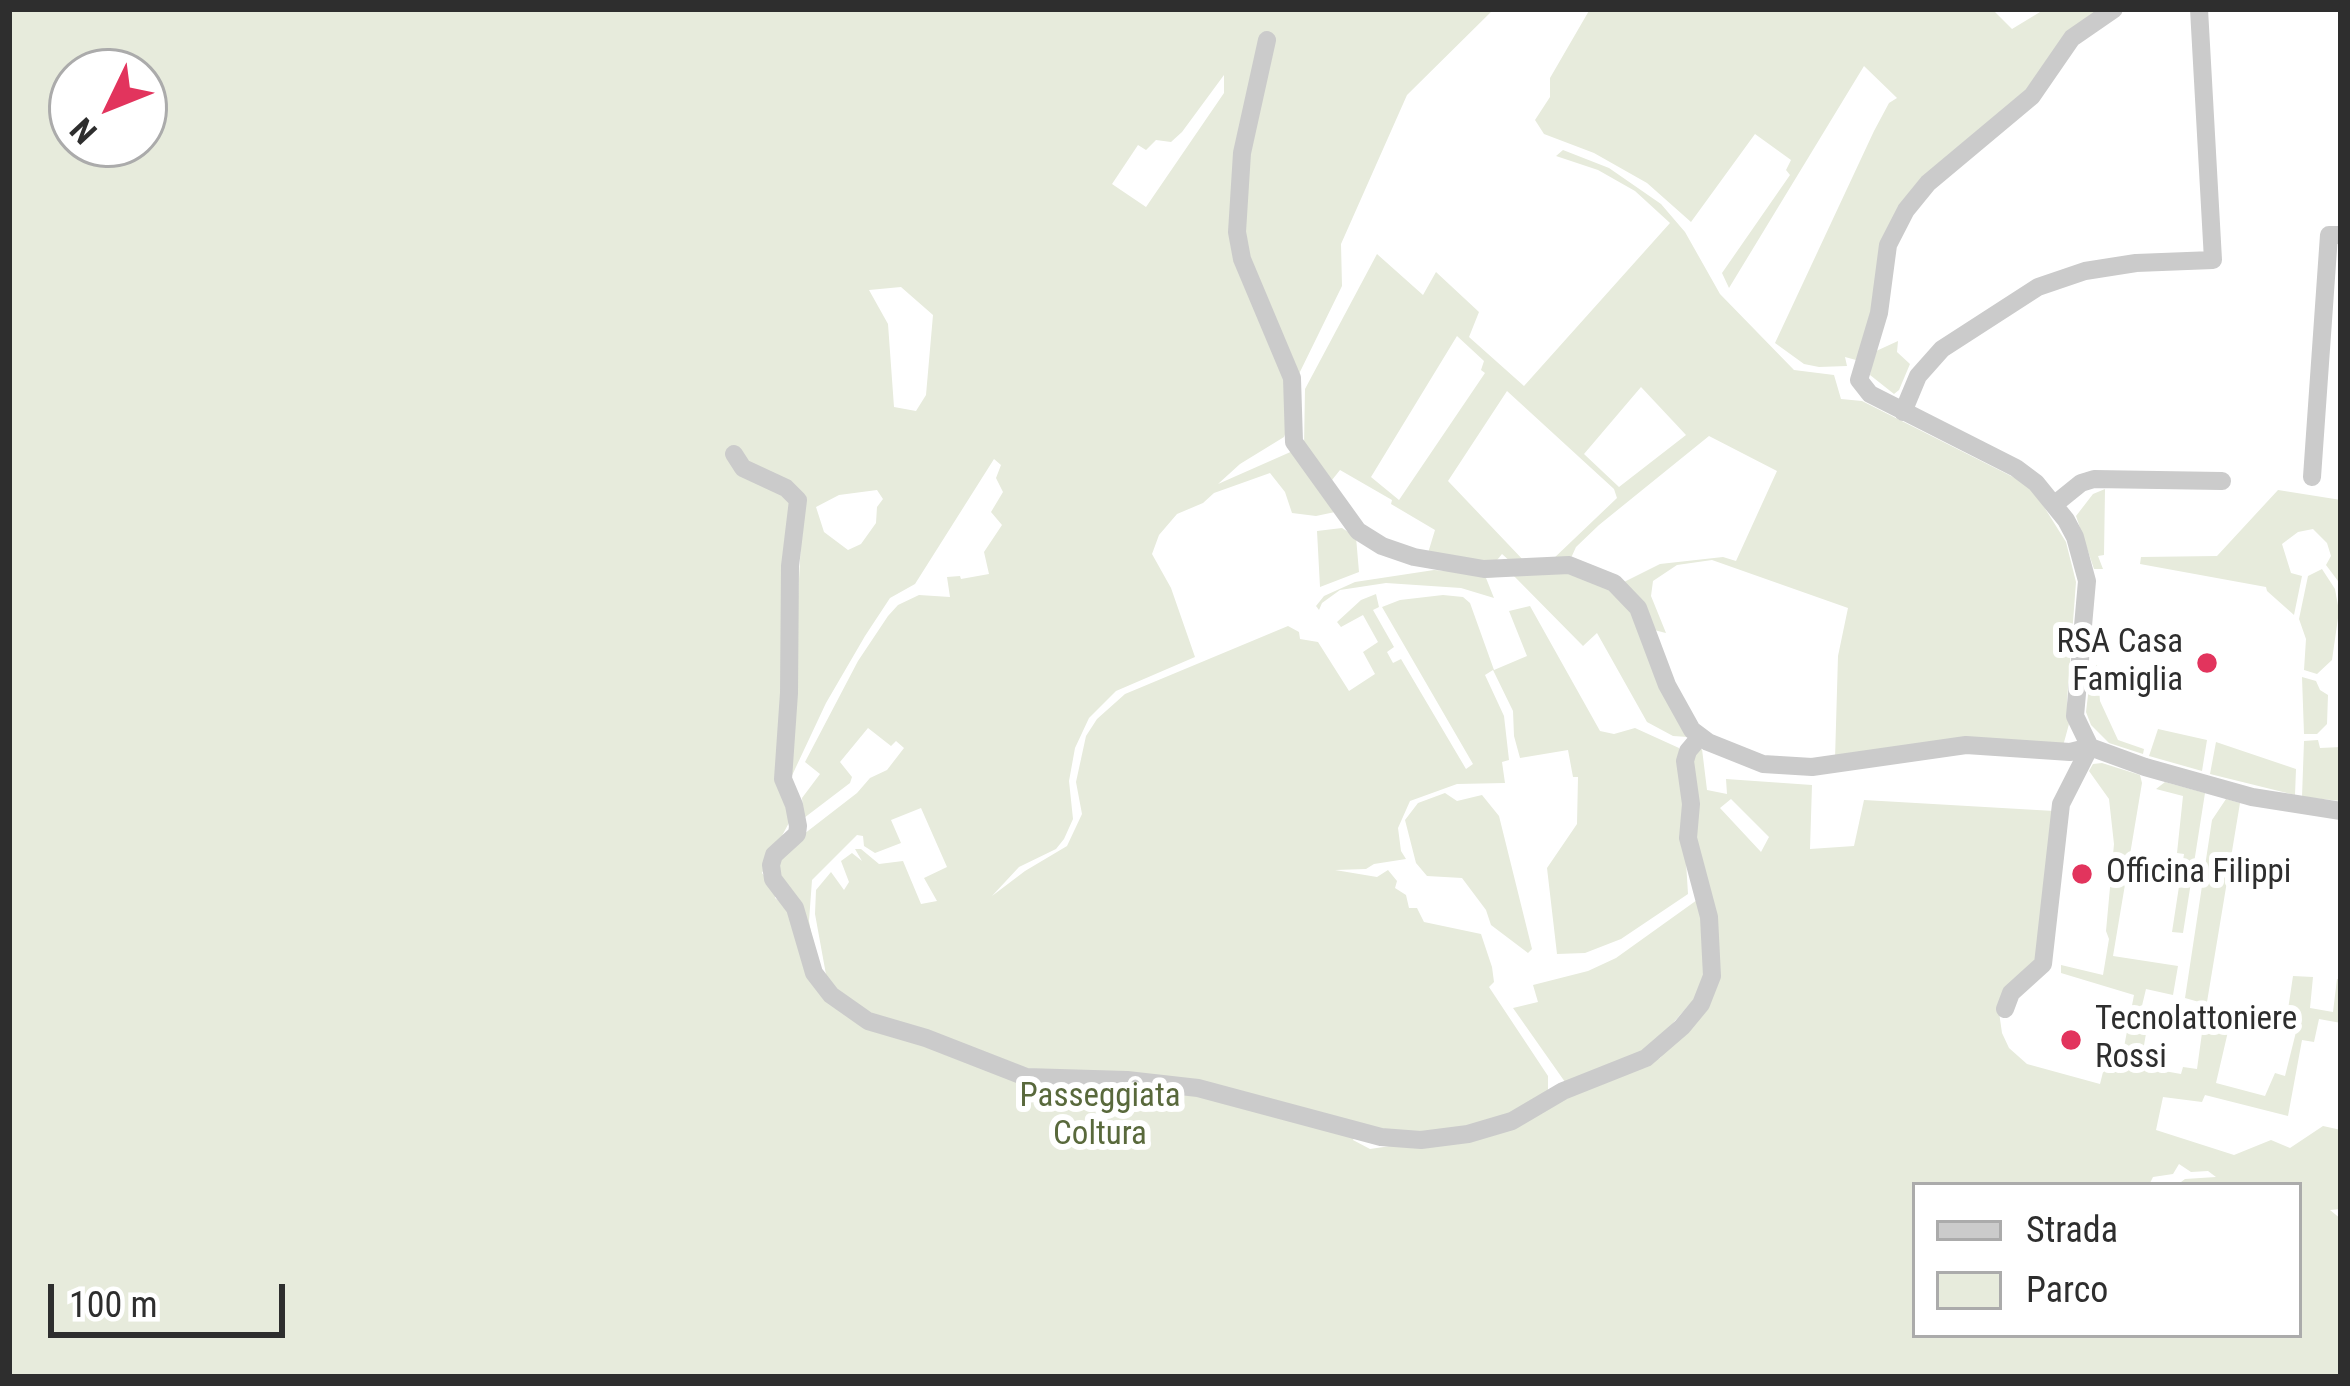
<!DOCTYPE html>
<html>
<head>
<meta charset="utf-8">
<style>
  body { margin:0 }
  #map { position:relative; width:2350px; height:1386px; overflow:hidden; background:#fff; font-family:"Roboto Condensed",sans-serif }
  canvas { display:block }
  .frame { position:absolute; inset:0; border:12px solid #2e2e2e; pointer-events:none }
  .legend { position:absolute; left:1912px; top:1182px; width:390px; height:156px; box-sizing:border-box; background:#fff; border:3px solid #ababab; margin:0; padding:15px 21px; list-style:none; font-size:36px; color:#2e2e2e }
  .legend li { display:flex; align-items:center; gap:24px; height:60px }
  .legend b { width:60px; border:3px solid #ababab }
  .north { position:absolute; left:48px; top:48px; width:120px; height:120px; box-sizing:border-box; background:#fff; border:3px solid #ababab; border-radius:50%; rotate:227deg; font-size:33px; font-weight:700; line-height:48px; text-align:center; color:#2e2e2e }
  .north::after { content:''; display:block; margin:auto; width:42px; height:54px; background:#e2345d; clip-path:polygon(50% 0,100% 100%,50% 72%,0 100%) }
  .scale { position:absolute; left:48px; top:1284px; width:237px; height:54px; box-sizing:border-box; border:6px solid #2e2e2e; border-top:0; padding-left:15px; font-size:36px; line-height:42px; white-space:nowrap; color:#2e2e2e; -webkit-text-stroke:9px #fff; paint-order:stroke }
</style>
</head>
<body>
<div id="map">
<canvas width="2350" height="1386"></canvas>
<div class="frame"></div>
<ul class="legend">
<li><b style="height:15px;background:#cbcbcb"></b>Strada</li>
<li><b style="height:33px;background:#e7ebdc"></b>Parco</li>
</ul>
<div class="north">N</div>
<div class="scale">100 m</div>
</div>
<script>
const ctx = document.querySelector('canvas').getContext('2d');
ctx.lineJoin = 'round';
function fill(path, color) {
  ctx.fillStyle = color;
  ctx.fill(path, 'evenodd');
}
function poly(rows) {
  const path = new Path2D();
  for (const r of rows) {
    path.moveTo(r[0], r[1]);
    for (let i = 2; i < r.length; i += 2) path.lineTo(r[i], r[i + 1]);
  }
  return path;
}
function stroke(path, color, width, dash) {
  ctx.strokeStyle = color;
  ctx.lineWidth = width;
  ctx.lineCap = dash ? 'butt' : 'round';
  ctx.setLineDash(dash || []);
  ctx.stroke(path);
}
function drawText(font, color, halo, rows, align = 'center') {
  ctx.font = font + ' "Roboto Condensed",sans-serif';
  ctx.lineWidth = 12;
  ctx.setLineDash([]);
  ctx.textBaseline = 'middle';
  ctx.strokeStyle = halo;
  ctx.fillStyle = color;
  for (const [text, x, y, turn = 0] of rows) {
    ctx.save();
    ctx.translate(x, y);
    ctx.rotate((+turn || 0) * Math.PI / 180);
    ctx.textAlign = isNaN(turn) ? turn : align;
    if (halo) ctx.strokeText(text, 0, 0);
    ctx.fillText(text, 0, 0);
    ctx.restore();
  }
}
fill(poly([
  [9,9,1494,9,1407,95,1341,244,1342,286,1296,380,1261,294,1263,319,1288,372,1290,422,1284,437,1240,464,1218,484,1295,450,1335,512,1316,516,1292,513,1285,492,1270,473,1214,493,1203,503,1177,514,1159,535,1152,554,1171,588,1195,657,1116,691,1089,718,1075,748,1069,781,1073,819,1064,839,1056,849,1019,867,992,896,1025,871,1067,846,1082,814,1076,782,1086,736,1097,719,1125,694,1288,626,1299,632,1300,639,1318,642,1349,691,1375,674,1363,652,1378,642,1363,615,1341,627,1337,622,1361,600,1376,594,1379,607,1373,610,1394,647,1387,652,1393,663,1401,659,1466,769,1473,764,1382,607,1400,600,1443,595,1463,597,1470,603,1494,670,1527,656,1509,611,1530,606,1600,731,1614,734,1635,728,1679,748,1688,894,1621,939,1585,953,1557,954,1547,868,1577,824,1578,777,1573,777,1568,750,1520,758,1514,736,1513,711,1493,670,1485,675,1504,716,1509,760,1502,762,1505,783,1457,784,1410,801,1398,828,1401,851,1406,859,1374,864,1366,869,1335,870,1377,877,1388,870,1397,881,1395,888,1406,895,1409,908,1417,908,1424,922,1481,934,1492,967,1494,982,1489,987,1548,1076,1548,1091,1516,1114,1449,1131,1389,1134,1283,1110,1188,1080,1102,1072,1025,1071,863,1013,827,980,815,914,816,890,831,872,844,890,849,882,841,861,852,853,862,861,855,849,861,849,879,864,903,861,921,904,937,901,924,878,947,867,921,808,891,820,901,843,875,853,864,846,863,836,857,835,812,880,809,921,818,971,809,955,797,901,777,879,774,863,782,851,857,793,870,778,887,770,904,748,896,741,891,746,868,728,840,762,852,777,850,783,804,818,802,798,820,774,805,762,858,661,888,616,898,605,919,595,950,597,947,577,960,576,961,579,989,574,984,552,1002,525,991,512,1003,492,996,478,1001,465,994,459,915,584,890,598,865,636,826,703,788,784,803,504,796,510,786,560,779,761,775,770,791,819,762,873,775,890,775,898,791,910,803,961,815,981,835,1004,857,1020,977,1061,1026,1086,1078,1080,1185,1090,1355,1136,1353,1140,1370,1149,1494,1131,1527,1119,1586,1085,1660,1058,1708,999,1716,980,1715,932,1693,839,1698,795,1690,761,1694,752,1702,749,1707,790,1727,794,1726,779,1812,785,1810,849,1854,846,1864,800,2054,811,2037,961,2027,976,2006,991,1998,1005,2002,1033,2009,1048,2027,1064,2100,1084,2104,1068,2119,1073,2134,995,2061,973,2061,965,2103,975,2109,939,2106,931,2114,844,2109,799,2089,771,2093,764,2102,763,2140,775,2142,783,2113,956,2178,966,2173,995,2146,989,2140,1014,2149,1016,2142,1057,2154,1061,2153,1069,2181,1074,2183,1067,2197,1069,2206,1004,2185,998,2212,820,2226,799,2240,803,2207,1002,2233,1010,2216,1083,2265,1096,2275,1073,2285,1076,2297,1028,2286,1023,2293,976,2313,977,2310,1008,2333,1012,2337,979,2341,980,2341,1023,2319,1019,2314,1042,2302,1040,2288,1116,2205,1095,2202,1102,2163,1097,2156,1130,2234,1155,2271,1140,2290,1148,2323,1126,2341,1130,2341,1209,2330,1210,2341,1219,2341,1377,9,1377],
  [72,72,144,72,144,144,72,144],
  [1224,75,1224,93,1146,207,1112,184,1138,145,1146,150,1156,140,1171,142,1182,132],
  [901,287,933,315,926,395,916,411,894,407,888,324,869,290],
  [877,490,883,499,877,507,876,523,861,544,848,550,824,532,816,507,839,495],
  [1731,799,1769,837,1761,852,1720,808],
  [2179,1164,2191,1172,2208,1171,2216,1177,2185,1179,2177,1185,2299,1185,2299,1335,1915,1335,1915,1185,2149,1185,2153,1177,2173,1174],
  [1590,9,1992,9,2012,29,2045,9,2102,9,2034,90,1918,186,1856,360,1845,357,1847,366,1819,367,1804,364,1775,343,1874,131,1889,103,1897,98,1864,66,1729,288,1722,273,1790,175,1786,170,1791,160,1755,134,1691,222,1647,183,1594,153,1544,134,1535,120,1550,97,1550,78],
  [1563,150,1609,168,1661,204,1685,232,1720,294,1794,370,1834,375,1841,399,1862,401,2023,482,2036,494,2066,542,2076,582,2067,701,2069,724,2063,746,1835,759,1838,656,1848,608,1712,560,1677,565,1653,581,1651,596,1666,633,1654,630,1622,583,1660,564,1723,557,1736,561,1777,471,1709,436,1599,525,1576,547,1571,558,1552,560,1617,498,1614,489,1507,391,1448,481,1526,563,1512,563,1502,554,1493,565,1428,553,1435,530,1391,504,1392,500,1340,470,1328,485,1304,446,1305,389,1377,254,1423,295,1436,272,1479,312,1469,337,1524,386,1670,223,1635,191,1598,170,1556,156],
  [1457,336,1484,361,1481,370,1485,373,1399,500,1371,477],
  [1641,387,1686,435,1619,487,1584,454],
  [1898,341,1897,352,1910,364,1899,390,1894,394,1870,375,1874,352],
  [2105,489,2104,555,2098,556,2103,569,2094,569,2076,516,2093,494],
  [2278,490,2341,500,2341,585,2326,565,2331,556,2327,543,2313,529,2298,532,2282,544,2291,573,2302,576,2294,615,2267,591,2266,587,2140,564,2141,557,2217,556],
  [1342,528,1356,537,1359,572,1320,587,1317,531],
  [1561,569,1599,580,1630,609,1688,737,1673,736,1647,722,1597,633,1583,646,1510,572],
  [2322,569,2335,589,2339,611,2332,660,2317,674,2304,670,2306,639,2299,619,2308,576],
  [1434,570,1506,576,1486,578,1494,598,1461,588,1386,583,1340,590,1322,603,1319,610,1316,606,1324,596,1355,582],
  [2097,665,2100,701,2118,740,2144,749,2143,754,2109,743,2091,725,2086,712,2091,670],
  [2302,677,2316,681,2320,690,2328,695,2327,724,2317,734,2304,734],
  [2158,729,2207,740,2202,771,2149,756],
  [2318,740,2320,748,2341,747,2341,801,2302,797,2304,741],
  [2216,742,2296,769,2295,795,2210,774],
  [2165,782,2205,793,2183,933,2172,932,2184,854,2177,853,2183,796,2156,789],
  [1445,793,1457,801,1482,795,1499,816,1532,949,1528,953,1491,925,1486,910,1462,878,1427,876,1416,863,1405,820,1418,803],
  [1697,900,1704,910,1703,989,1652,1047,1565,1082,1513,1008,1538,1002,1533,985,1588,971,1616,958]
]), '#e7ebdc');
stroke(poly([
  [2114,9,2072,38,2032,96,1928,183,1906,210,1888,245,1879,313,1859,380,1870,394,2016,468,2036,483,2066,520,2075,537,2087,581,2075,716,2090,747,2145,767,2252,797,2341,811],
  [1267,40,1242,153,1237,232,1242,259,1292,378,1294,442,1358,531,1382,546,1414,557,1484,569,1569,565,1614,583,1638,608,1667,685,1692,730,1708,742,1763,764,1812,767,1966,745,2070,752,2090,747],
  [1903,412,1918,376,1942,349,2038,287,2085,271,2136,263,2213,260,2199,9],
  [734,454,743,468,786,488,798,500,790,566,789,693,783,779,794,805,798,826,797,834,774,855,771,865,773,879,795,908,814,973,831,995,868,1021,926,1038,1026,1077,1127,1080,1198,1088,1381,1137,1421,1140,1468,1134,1512,1121,1563,1091,1646,1058,1682,1027,1701,1004,1712,976,1709,917,1688,838,1691,804,1685,761,1688,751,1699,738],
  [2312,477,2329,235,2341,235],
  [2055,504,2081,483,2094,479,2222,481],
  [2005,1009,2011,993,2043,964,2061,804,2090,747]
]), '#cbcbcb', 18);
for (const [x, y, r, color] of [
  [2207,663,12,"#e2345d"],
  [2082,874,12,"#e2345d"],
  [2071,1040,12,"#e2345d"]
]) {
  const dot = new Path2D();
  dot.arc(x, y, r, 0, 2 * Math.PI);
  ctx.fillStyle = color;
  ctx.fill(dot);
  stroke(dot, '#fff', 4.5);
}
drawText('33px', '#2e2e2e', '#fff', [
  ["RSA Casa",2183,644,"right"],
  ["Famiglia",2183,682,"right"],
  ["Officina Filippi",2106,874],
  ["Tecnolattoniere",2095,1021],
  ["Rossi",2095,1059]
], 'left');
drawText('33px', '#59693c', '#fff', [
  ["Passeggiata",1100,1098],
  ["Coltura",1100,1136]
]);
</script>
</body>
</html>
